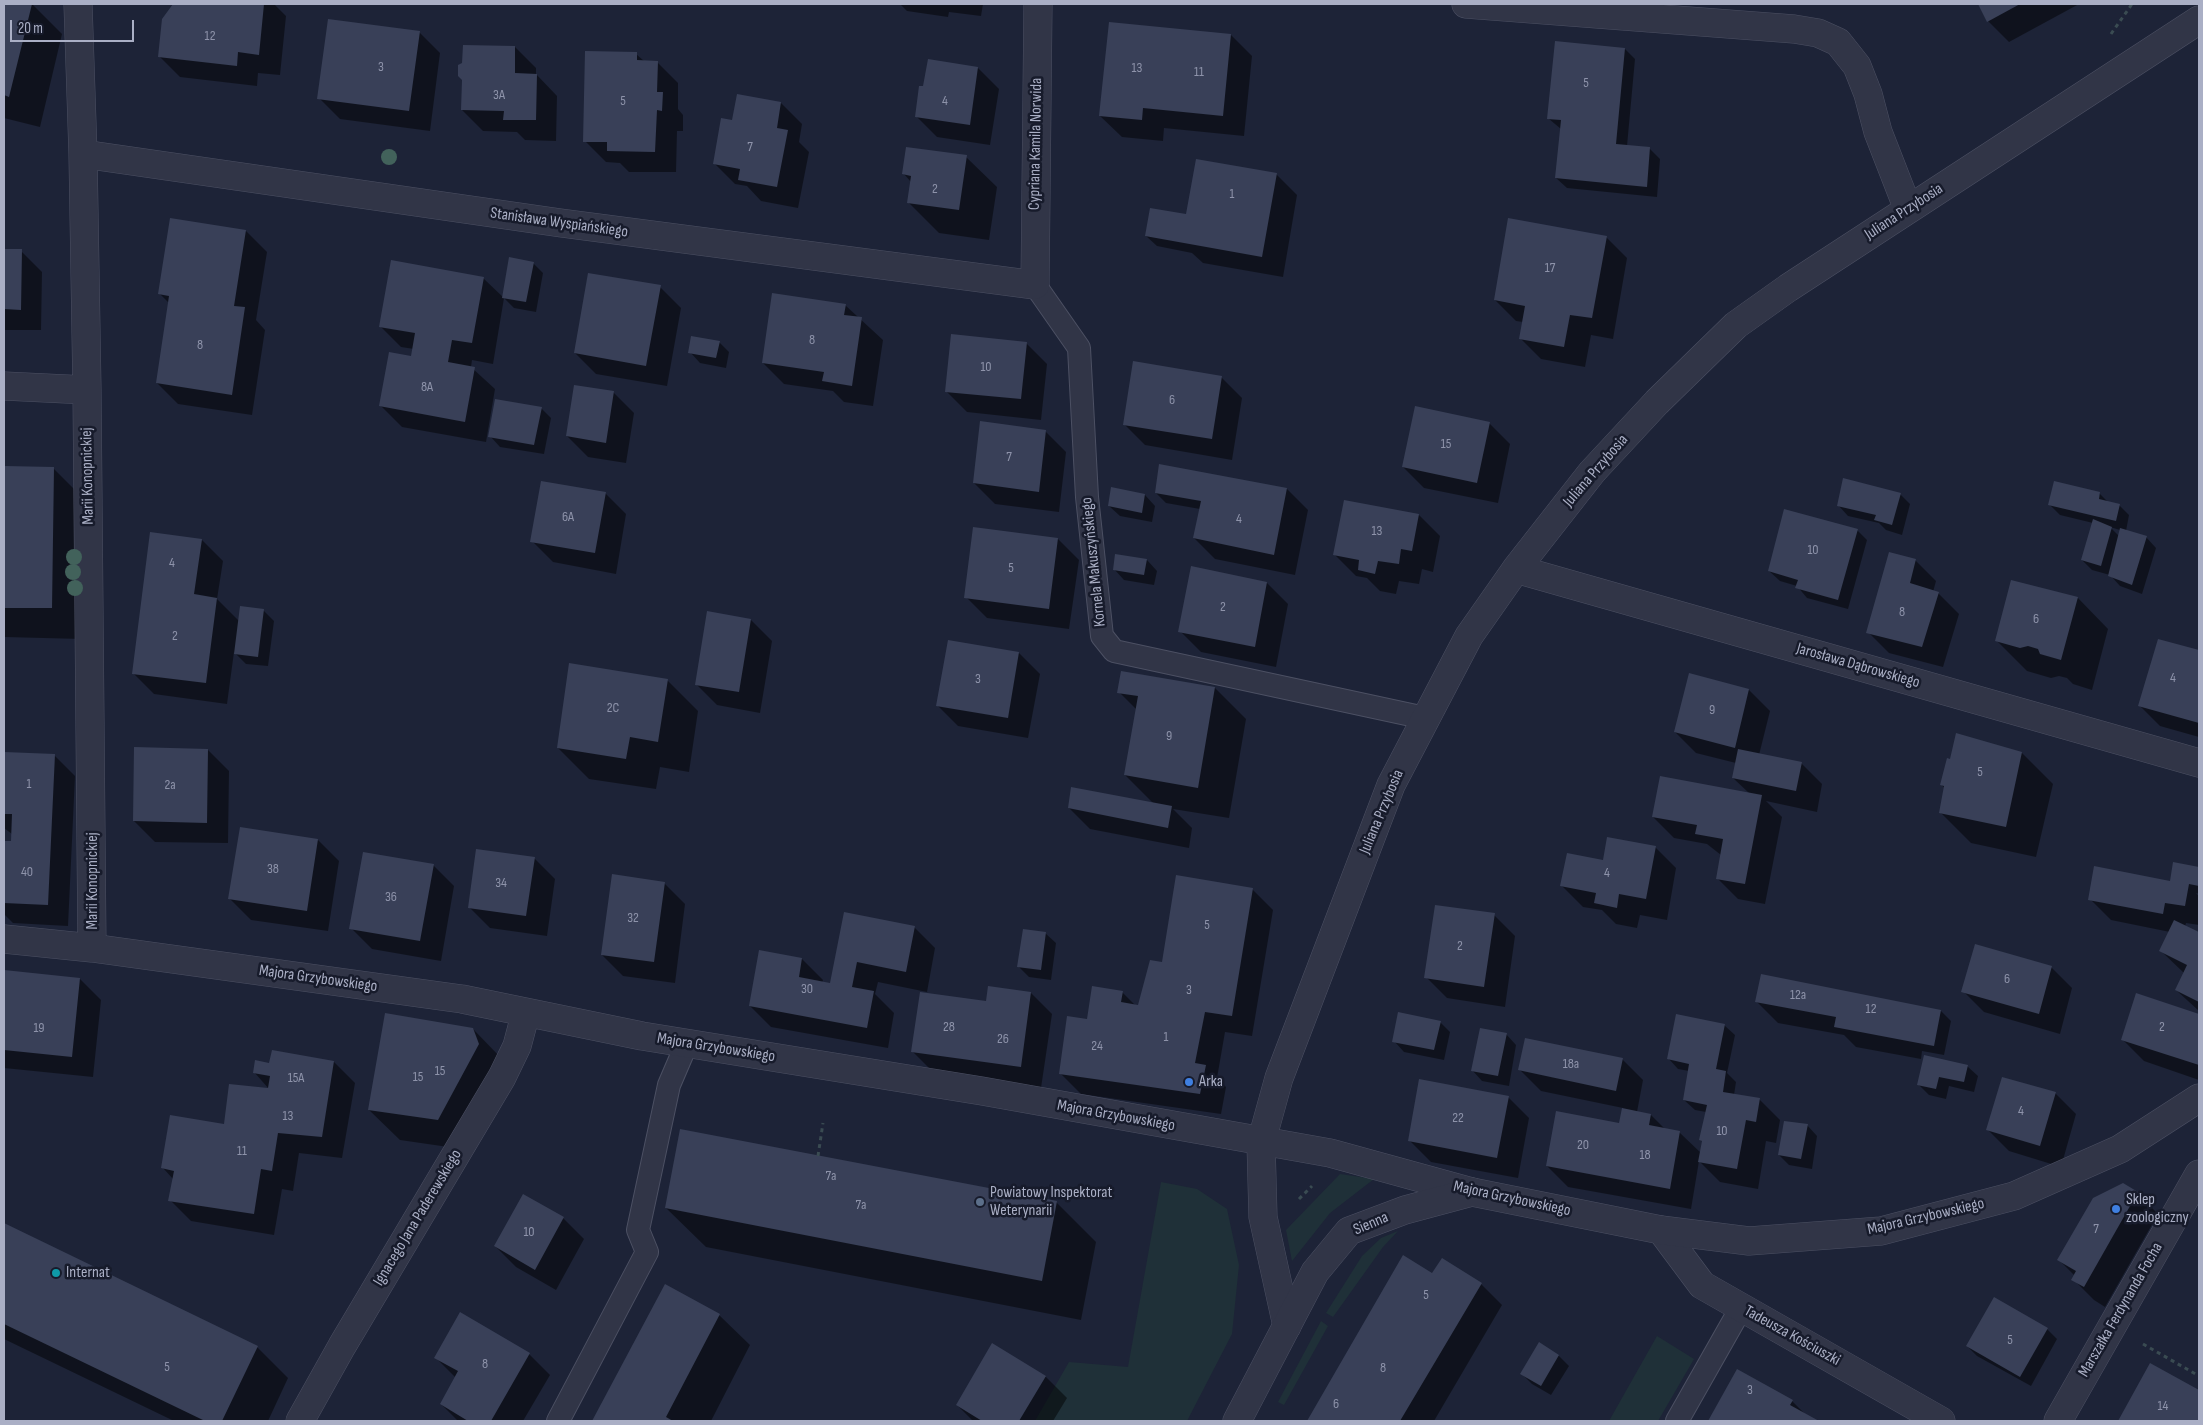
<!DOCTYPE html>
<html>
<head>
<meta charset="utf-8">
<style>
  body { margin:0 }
  #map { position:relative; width:2203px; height:1425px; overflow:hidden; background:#1d2337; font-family:"Sofia Sans Condensed",sans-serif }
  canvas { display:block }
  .frame { position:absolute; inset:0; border:5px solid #aaafc5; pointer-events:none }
  .scale { position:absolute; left:10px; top:20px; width:124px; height:22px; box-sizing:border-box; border:2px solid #aaafc5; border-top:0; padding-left:6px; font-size:15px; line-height:18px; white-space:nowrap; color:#aaafc5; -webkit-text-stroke:4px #171b2b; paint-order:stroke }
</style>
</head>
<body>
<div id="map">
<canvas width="2203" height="1425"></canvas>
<div class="frame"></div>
<div class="scale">20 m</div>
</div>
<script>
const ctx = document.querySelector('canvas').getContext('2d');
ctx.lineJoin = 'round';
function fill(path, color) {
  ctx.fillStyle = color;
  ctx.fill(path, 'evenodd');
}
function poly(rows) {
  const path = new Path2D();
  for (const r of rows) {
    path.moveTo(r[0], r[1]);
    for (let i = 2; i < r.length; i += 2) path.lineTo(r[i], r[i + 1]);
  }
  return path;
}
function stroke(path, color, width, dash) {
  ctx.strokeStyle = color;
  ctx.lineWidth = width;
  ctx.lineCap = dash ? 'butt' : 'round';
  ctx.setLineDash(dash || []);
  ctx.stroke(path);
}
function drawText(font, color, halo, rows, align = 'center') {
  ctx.font = font + ' "Sofia Sans Condensed",sans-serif';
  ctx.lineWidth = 5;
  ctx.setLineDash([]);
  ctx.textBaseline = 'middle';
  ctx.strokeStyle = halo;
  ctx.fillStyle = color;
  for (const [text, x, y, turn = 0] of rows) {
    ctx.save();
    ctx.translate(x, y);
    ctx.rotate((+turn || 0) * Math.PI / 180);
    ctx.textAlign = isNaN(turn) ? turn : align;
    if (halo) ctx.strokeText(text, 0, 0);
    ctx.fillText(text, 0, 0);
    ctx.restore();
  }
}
fill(poly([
  [1340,1174,1374,1179,1330,1213,1292,1261,1286,1230],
  [1161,1182,1197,1189,1227,1209,1239,1265,1232,1334,1187,1421,1035,1421,1069,1362,1128,1367],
  [1398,1231,1383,1247,1333,1317,1326,1313,1362,1256,1381,1238],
  [1321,1321,1328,1326,1284,1405,1278,1402],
  [1657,1336,1694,1359,1658,1421,1609,1421]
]), '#1f3038');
fill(poly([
  [4,4,32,4,62,34,40,127,4,118],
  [175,4,274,4,286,16,280,75,258,73,257,86,180,77,159,56,163,19],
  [900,4,983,4,981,16,949,12,948,17,907,11],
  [1979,4,2079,4,2009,42,1988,21],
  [1110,23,1231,35,1252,56,1244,136,1164,128,1163,141,1122,137,1100,116],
  [419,32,440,53,430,131,340,119,319,98],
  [515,47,536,68,536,74,557,96,556,141,525,140,517,132,483,131,462,110,463,80],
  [1625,49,1635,59,1627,146,1650,149,1660,159,1657,197,1567,188,1556,178,1561,129,1549,119],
  [636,54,644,61,657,62,678,83,678,109,683,115,683,131,677,131,676,172,629,172,620,163,606,162,585,141],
  [978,68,999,89,990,145,937,137,916,116],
  [781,103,802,124,799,142,809,152,798,208,761,201,747,186,735,184,714,163,732,121],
  [966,157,997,187,989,240,939,233,908,202,911,182,904,174],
  [1276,174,1297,195,1283,277,1203,263,1192,253,1157,246,1146,236],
  [246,231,267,252,256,320,265,330,252,415,178,404,157,383,169,303,160,294],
  [1606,237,1627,258,1613,339,1591,335,1585,367,1541,359,1520,338,1523,322,1516,321,1495,300],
  [4,250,21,251,42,272,41,330,4,330],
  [533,263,543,273,536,312,514,308,504,298,493,364,472,360,471,367,495,389,486,442,402,427,381,406,412,357,414,349,401,347,380,326,483,278,504,298],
  [660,287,681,308,667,386,596,374,575,353],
  [845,305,883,340,873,406,844,402,833,391,784,384,763,363],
  [719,342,729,352,726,368,700,363,690,352],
  [1026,343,1047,364,1041,420,967,412,946,391],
  [1221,377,1242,398,1232,460,1145,445,1124,424],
  [613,392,634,413,626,463,588,457,567,436],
  [541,408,551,418,544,454,500,447,490,436],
  [1489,423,1510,444,1498,503,1424,488,1403,467],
  [1045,431,1066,452,1059,512,995,504,974,483],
  [1160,465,1287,489,1308,510,1295,575,1215,559,1194,538,1200,509,1166,503,1156,493],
  [4,467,53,468,84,499,82,639,4,637],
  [1112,489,1145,495,1155,506,1152,522,1120,516,1109,506],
  [605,493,626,514,616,574,553,562,532,541],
  [2099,493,2108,502,2119,505,2129,515,2126,531,2146,537,2156,548,2142,594,2120,586,2110,575,2092,570,2082,560,2093,523,2060,515,2050,505],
  [2110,527,2120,530,2119,536],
  [1900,494,1910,504,1902,535,1886,530,1879,523,1848,516,1838,505],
  [1419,515,1440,536,1433,572,1422,569,1419,584,1399,581,1396,594,1380,591,1367,578,1356,576,1335,555],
  [1857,530,1867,540,1848,609,1807,598,1797,586,1780,581,1769,571],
  [1058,539,1079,560,1069,629,987,618,966,597],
  [202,540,223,561,217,599,239,621,264,611,274,621,268,666,246,664,234,652,227,704,154,694,133,673],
  [1147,560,1157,571,1154,585,1124,580,1114,569],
  [1915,560,1936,581,1933,592,1938,593,1959,614,1943,667,1889,653,1868,632],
  [1267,583,1288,604,1276,667,1201,652,1180,631],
  [2078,598,2108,629,2092,690,2073,684,2067,678,2059,676,2051,678,2027,671,1996,640],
  [708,613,751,620,772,641,760,713,717,705,696,684],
  [2159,640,2199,652,2199,737,2160,726,2139,705],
  [1019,653,1040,674,1028,738,958,726,937,705],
  [667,680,698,711,689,772,660,767,656,789,589,779,558,748],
  [1215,688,1246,719,1229,818,1173,809,1192,828,1189,848,1090,829,1069,808,1154,804,1125,775,1137,710,1119,692],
  [1749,690,1770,711,1759,755,1801,763,1822,784,1817,812,1766,801,1782,817,1765,904,1738,899,1717,878,1721,855,1707,844,1674,838,1653,817,1750,794,1733,778,1736,763,1696,753,1675,732],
  [208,750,229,771,228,843,155,842,134,821],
  [4,753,54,755,75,776,68,926,13,923,4,914,4,842,12,843,12,834,4,828],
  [2022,753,2053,784,2036,857,1971,843,1940,812,1945,789,1942,785,1951,761],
  [318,840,339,861,328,931,251,920,230,899],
  [1655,847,1676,868,1667,920,1640,915,1637,928,1616,924,1602,910,1583,907,1562,886,1604,862],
  [534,858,555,879,547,936,490,928,469,907],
  [2174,864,2199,869,2199,894,2196,893,2199,896,2199,925,2186,923,2185,927,2199,932,2199,1011,2176,990,2184,973,2161,951,2170,932,2111,920,2090,899,2174,883],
  [433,865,454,886,441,961,372,949,351,928],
  [664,883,685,904,675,983,623,976,602,955],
  [1252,889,1273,910,1252,1036,1225,1032,1217,1078,1226,1087,1221,1114,1081,1094,1060,1073,1088,1021,1122,992,1136,1006,1139,1006,1163,964],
  [845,914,914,927,935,948,927,992,878,982,875,994,894,1013,888,1048,771,1027,750,1006,760,951,802,959,823,980,822,983,831,985],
  [1494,915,1515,936,1505,1007,1447,998,1426,977],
  [1045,933,1056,943,1051,980,1029,977,1019,967],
  [2051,967,2072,988,2060,1034,1984,1012,1963,991],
  [4,971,80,979,101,1000,93,1077,4,1068],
  [1031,993,1052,1014,1041,1088,934,1073,913,1052,987,1003],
  [2137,995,2199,1016,2199,1080,2144,1061,2123,1040],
  [1757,1002,1941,1011,1951,1021,1944,1055,1922,1051,1921,1059,1856,1047,1844,1035,1778,1023],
  [1440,1022,1450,1032,1444,1060,1404,1052,1394,1041],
  [1724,1025,1735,1035,1727,1073,1736,1082,1734,1095,1759,1099,1780,1120,1776,1143,1766,1141,1758,1189,1720,1182,1699,1161,1691,1209,1568,1187,1547,1166,1620,1124,1623,1108,1541,1091,1520,1070,1622,1059,1643,1080,1637,1112,1651,1115,1666,1130,1680,1133,1701,1153,1703,1142,1700,1140,1706,1112,1695,1110,1684,1100,1689,1071,1678,1069,1668,1058],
  [473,1029,504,1061,469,1150,400,1140,369,1110],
  [1506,1034,1516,1045,1509,1086,1482,1081,1472,1070],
  [334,1062,355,1083,342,1158,299,1153,293,1191,282,1189,274,1235,191,1221,170,1200,173,1179,163,1168,225,1125,269,1089,254,1072,270,1064],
  [1967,1066,1978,1076,1974,1092,1949,1086,1946,1099,1929,1095,1918,1084],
  [2055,1093,2076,1114,2061,1167,2009,1151,1988,1130],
  [1508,1097,1529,1118,1518,1178,1431,1162,1410,1141],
  [1807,1125,1817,1136,1812,1169,1789,1165,1779,1155],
  [2123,1185,2137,1193,2158,1214,2105,1307,2094,1300,2073,1279,2075,1276,2058,1259],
  [1056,1202,1096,1242,1081,1320,706,1247,666,1208],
  [563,1218,584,1239,556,1290,516,1267,495,1246],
  [4,1224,257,1347,288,1378,268,1421,174,1421,4,1339],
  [1404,1257,1433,1275,1481,1284,1502,1305,1434,1421,1308,1421],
  [665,1286,719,1315,750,1345,711,1421,594,1421],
  [2047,1329,2057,1339,2031,1386,1977,1356,1967,1346],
  [1539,1344,1559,1356,1569,1366,1551,1395,1532,1384,1522,1374],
  [992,1345,1046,1377,1067,1398,1053,1421,973,1421,957,1405],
  [529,1354,550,1375,523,1421,458,1421,441,1404,456,1378,435,1357],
  [2150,1365,2199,1392,2199,1421,2119,1421],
  [1737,1370,1792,1401,1808,1417,1816,1421,1709,1421]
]), '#0007');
fill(poly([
  [4,4,32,4,9,97,4,95],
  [173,4,264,4,259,55,238,52,237,66,158,57,162,19],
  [1978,4,2020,4,1987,22],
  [328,19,420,31,409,111,317,99],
  [1109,22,1231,34,1223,116,1143,108,1142,120,1099,116],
  [1555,41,1625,48,1616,144,1650,147,1647,187,1555,178,1561,120,1547,119],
  [463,45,515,46,515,73,537,74,536,120,503,120,504,111,461,110,462,80,458,76,458,65,462,63],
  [585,51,637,52,637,60,658,61,657,92,663,92,662,111,657,110,655,152,607,151,607,142,583,142],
  [928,59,978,67,970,125,915,117,919,86,923,86],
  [737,94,781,102,777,128,788,130,777,187,738,180,740,169,713,164,721,118,732,120],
  [906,147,967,155,959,210,907,203,911,176,902,174],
  [1196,159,1277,173,1262,257,1145,236,1150,208,1186,214],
  [170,218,246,230,234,306,245,307,232,395,156,383,169,296,158,294],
  [1508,218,1607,236,1592,318,1570,315,1564,347,1519,339,1525,306,1494,300],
  [4,249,22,249,21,310,4,309],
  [509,257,534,262,526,302,502,298],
  [391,260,484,277,472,343,452,340,448,362,475,367,465,422,379,406,389,352,411,356,415,333,379,327],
  [588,273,661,285,646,366,574,353],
  [772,293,846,304,844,315,862,317,852,386,822,381,824,372,762,363],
  [951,334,1027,342,1021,399,945,392],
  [691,336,720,341,716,358,688,353],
  [1133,361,1222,376,1212,439,1123,425],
  [574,385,614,391,606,443,566,436],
  [495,399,542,407,534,445,488,437],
  [1415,406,1490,422,1477,483,1402,467],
  [980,421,1046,430,1039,492,973,483],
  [1159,464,1287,488,1274,555,1193,538,1201,501,1155,493],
  [4,466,54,467,52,608,4,608],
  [1843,478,1901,493,1892,525,1874,520,1876,515,1837,506],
  [541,481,606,492,595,553,530,542],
  [2054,481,2100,492,2099,499,2120,504,2116,521,2048,505],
  [1111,487,1145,494,1142,513,1108,506],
  [1344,500,1419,514,1412,551,1401,549,1399,564,1378,561,1375,574,1358,570,1359,560,1333,555],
  [1784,509,1858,529,1838,600,1795,588,1798,580,1768,571],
  [2093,519,2112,527,2101,566,2081,560],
  [973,527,1058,538,1049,609,964,598],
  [2120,528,2147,536,2132,585,2108,576],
  [150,532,202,539,194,594,217,598,206,683,132,674],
  [1889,552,1916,559,1910,583,1939,592,1922,647,1866,633],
  [1115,554,1147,559,1144,575,1113,570],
  [1191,566,1267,582,1255,647,1178,632],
  [2011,580,2078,597,2061,660,2040,654,2038,649,2028,646,2020,648,1995,641],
  [240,606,264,609,258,657,234,654],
  [707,611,751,619,739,692,695,685],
  [2158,639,2199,650,2199,723,2138,706],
  [948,640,1019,652,1008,718,936,706],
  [569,663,668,679,658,742,630,737,626,759,557,748],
  [1121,671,1215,687,1198,788,1124,775,1138,696,1117,693],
  [1689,673,1749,689,1735,748,1674,732],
  [1956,733,2022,752,2006,827,1939,813,1944,786,1940,785,1947,758,1950,759],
  [134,747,208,749,207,823,133,821],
  [1738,749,1802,762,1796,791,1732,778],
  [4,752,55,754,48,905,4,903,4,841,11,841,12,814,4,814],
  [1660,776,1762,795,1745,884,1716,879,1723,839,1695,834,1697,825,1652,817],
  [1071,787,1172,806,1168,828,1068,808],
  [240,827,318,839,307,911,228,899],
  [1607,837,1656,846,1646,899,1619,894,1617,908,1594,903,1596,893,1560,886,1567,853,1603,860],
  [476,849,535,857,526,916,468,908],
  [363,852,434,864,420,941,349,929],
  [2173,862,2199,867,2199,886,2189,884,2185,906,2165,903,2163,914,2088,900,2094,866,2170,881],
  [612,874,665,882,654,962,601,955],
  [1176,875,1253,888,1232,1016,1205,1012,1195,1063,1206,1065,1200,1094,1059,1074,1067,1016,1087,1019,1092,986,1123,991,1121,1002,1138,1005,1150,960,1162,962],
  [1435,905,1495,913,1484,987,1424,978],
  [844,912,915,926,906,972,857,962,852,987,874,991,867,1028,749,1006,759,950,802,958,799,977,830,983],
  [2174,920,2199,932,2199,1002,2175,990,2187,965,2159,951],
  [1023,929,1046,932,1041,970,1017,967],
  [1975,944,2052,966,2039,1014,1961,992],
  [4,970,80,978,72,1057,4,1050],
  [1761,974,1941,1010,1934,1046,1834,1027,1836,1017,1755,1002],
  [988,986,1031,992,1021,1067,911,1052,920,992,986,1001],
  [2136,993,2199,1014,2199,1065,2121,1040],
  [1398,1012,1441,1021,1434,1050,1392,1042],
  [385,1013,473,1028,479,1044,438,1120,368,1110],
  [1676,1014,1725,1024,1716,1069,1726,1071,1723,1092,1760,1098,1756,1122,1746,1120,1737,1169,1698,1162,1702,1141,1699,1140,1707,1105,1683,1100,1689,1064,1667,1059],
  [1480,1028,1507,1033,1498,1076,1471,1071],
  [1525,1038,1623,1058,1616,1091,1518,1070],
  [272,1050,334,1061,322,1137,278,1133,272,1171,261,1169,254,1214,168,1201,174,1171,161,1168,170,1115,224,1124,229,1084,268,1088,270,1076,253,1073,255,1060,269,1063],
  [1924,1055,1968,1065,1964,1082,1939,1077,1936,1089,1917,1085],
  [2002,1077,2056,1092,2040,1146,1986,1130],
  [1419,1079,1509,1096,1497,1158,1408,1141],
  [1622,1108,1651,1114,1649,1125,1680,1131,1670,1189,1546,1166,1556,1111,1619,1123],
  [1784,1121,1808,1124,1801,1159,1778,1155],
  [680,1129,1057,1201,1042,1281,665,1208],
  [2123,1183,2138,1192,2084,1287,2071,1280,2076,1271,2057,1260,2093,1198],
  [523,1194,564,1217,535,1270,494,1246],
  [4,1223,258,1346,222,1421,205,1421,4,1324],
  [1403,1255,1432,1273,1442,1258,1482,1283,1400,1421,1307,1421],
  [665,1284,720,1314,666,1417,673,1421,592,1421],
  [1994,1297,2048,1328,2020,1377,1966,1346],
  [460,1312,530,1353,491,1421,468,1421,440,1404,458,1371,434,1358],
  [1539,1342,1559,1355,1541,1386,1520,1374],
  [992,1343,1046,1376,1019,1421,982,1421,956,1405],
  [2150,1363,2199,1390,2199,1421,2118,1421],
  [1737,1369,1793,1400,1790,1405,1819,1421,1708,1421]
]), '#394058');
const service = poly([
  [1035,285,1079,348,1087,497,1102,636,1114,651,1425,718],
  [558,1421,647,1252,638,1230,669,1085,687,1043],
  [1677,1421,1741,1308]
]);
const minor = poly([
  [78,4,83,154,87,390,92,948],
  [1466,4,1794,29,1818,33,1838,42,1857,66,1868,94,1878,132,1908,209],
  [83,154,561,223,1035,285,1038,4],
  [4,386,87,390],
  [1516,569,2199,763],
  [4,939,92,948,462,999,642,1036,982,1091,1330,1153,1472,1192],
  [1661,1230,1702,1285,1941,1421],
  [1287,1326,1263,1217,1261,1143,1279,1078,1391,785,1469,636,1516,569,1592,472,1657,402,1736,325,1788,288,2199,20],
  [300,1421,342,1346,502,1077,517,1046,526,1012],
  [2058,1421,2199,1174]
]);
const tertiary = poly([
  [1237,1421,1315,1272,1349,1231,1405,1210,1472,1192,1661,1230,1749,1241,1881,1231,2014,1196,2120,1149,2199,1098]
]);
stroke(service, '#4c5063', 24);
stroke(minor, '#4c5063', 29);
stroke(tertiary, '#4c5063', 29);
stroke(poly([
  [2111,34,2132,4],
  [818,1156,823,1123],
  [1299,1199,1312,1186],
  [2143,1344,2199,1376]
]), '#3a4b52', 3, [4, 4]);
stroke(service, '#313547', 22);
stroke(minor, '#313547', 28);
stroke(tertiary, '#313547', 28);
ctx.fillStyle = '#42625b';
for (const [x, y] of [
  [389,157],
  [74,557],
  [73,572],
  [75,588]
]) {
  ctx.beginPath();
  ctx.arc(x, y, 8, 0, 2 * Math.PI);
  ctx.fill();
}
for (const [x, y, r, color] of [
  [1189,1082,5,"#3f7fe0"],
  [980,1202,5,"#5c6f8a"],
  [2116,1209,5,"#3f7fe0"],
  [56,1273,5,"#0f9aa8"]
]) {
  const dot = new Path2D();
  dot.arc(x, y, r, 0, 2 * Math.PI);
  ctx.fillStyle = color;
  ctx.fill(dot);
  stroke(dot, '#171b2b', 2);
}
drawText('14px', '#8e93aa', null, [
  ["12",210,36],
  ["3",381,67],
  ["13",1137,68],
  ["11",1199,72],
  ["5",1586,83],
  ["3A",499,95],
  ["5",623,101],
  ["4",945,101],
  ["7",750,147],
  ["2",935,189],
  ["1",1232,194],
  ["17",1550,268],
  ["8",812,340],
  ["8",200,345],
  ["10",986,367],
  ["8A",427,387],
  ["6",1172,400],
  ["15",1446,444],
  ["7",1009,457],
  ["6A",568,517],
  ["4",1239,519],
  ["13",1377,531],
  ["10",1813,550],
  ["4",172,563],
  ["5",1011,568],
  ["2",1223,607],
  ["8",1902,612],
  ["6",2036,619],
  ["2",175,636],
  ["4",2173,678],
  ["3",978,679],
  ["2C",613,708],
  ["9",1712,710],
  ["9",1169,736],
  ["5",1980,772],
  ["1",29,784],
  ["2a",170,785],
  ["38",273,869],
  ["40",27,872],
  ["4",1607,873],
  ["34",501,883],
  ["36",391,897],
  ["32",633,918],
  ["5",1207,925],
  ["2",1460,946],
  ["6",2007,979],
  ["30",807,989],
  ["3",1189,990],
  ["12a",1798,995],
  ["12",1871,1009],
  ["28",949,1027],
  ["2",2162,1027],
  ["19",39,1028],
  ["1",1166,1037],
  ["26",1003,1039],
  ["24",1097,1046],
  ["18a",1571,1064],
  ["15",440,1071],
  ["15",418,1077],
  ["15A",296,1078],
  ["4",2021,1111],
  ["13",288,1116],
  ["22",1458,1118],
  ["10",1722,1131],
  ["20",1583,1145],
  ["11",242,1151],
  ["18",1645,1155],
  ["7a",831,1176],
  ["7a",861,1205],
  ["7",2096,1229],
  ["10",529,1232],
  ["5",1426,1295],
  ["5",2010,1340],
  ["8",485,1364],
  ["5",167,1367],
  ["8",1383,1368],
  ["3",1750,1390],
  ["6",1336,1404],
  ["14",2163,1406]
]);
drawText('16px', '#aaafc5', '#171b2b', [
  ["Cypriana Kamila Norwida",1036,144,-89],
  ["Juliana Przybosia",1904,212,-33],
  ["Stanisława Wyspiańskiego",559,223,8],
  ["Juliana Przybosia",1596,471,-49],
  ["Marii Konopnickiej",88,476,-91],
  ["Kornela Makuszyńskiego",1094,562,-96],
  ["Jarosława Dąbrowskiego",1858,666,16],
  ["Juliana Przybosia",1382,812,-67],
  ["Marii Konopnickiej",93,881,-90],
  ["Majora Grzybowskiego",318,979,8],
  ["Majora Grzybowskiego",716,1048,9],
  ["Majora Grzybowskiego",1116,1116,10],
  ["Majora Grzybowskiego",1512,1199,12],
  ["Majora Grzybowskiego",1926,1217,-13],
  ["Ignacego Jana Paderewskiego",418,1218,-59],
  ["Sienna",1371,1224,-23],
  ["Marszałka Ferdynanda Focha",2121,1310,-60],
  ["Tadeusza Kościuszki",1792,1336,29]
]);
drawText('16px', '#aaafc5', '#171b2b', [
  ["Arka",1199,1082],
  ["Powiatowy Inspektorat",990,1193],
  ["Weterynarii",990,1211],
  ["Sklep",2126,1200],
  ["zoologiczny",2126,1218],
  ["Internat",66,1273]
], 'left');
</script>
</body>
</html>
